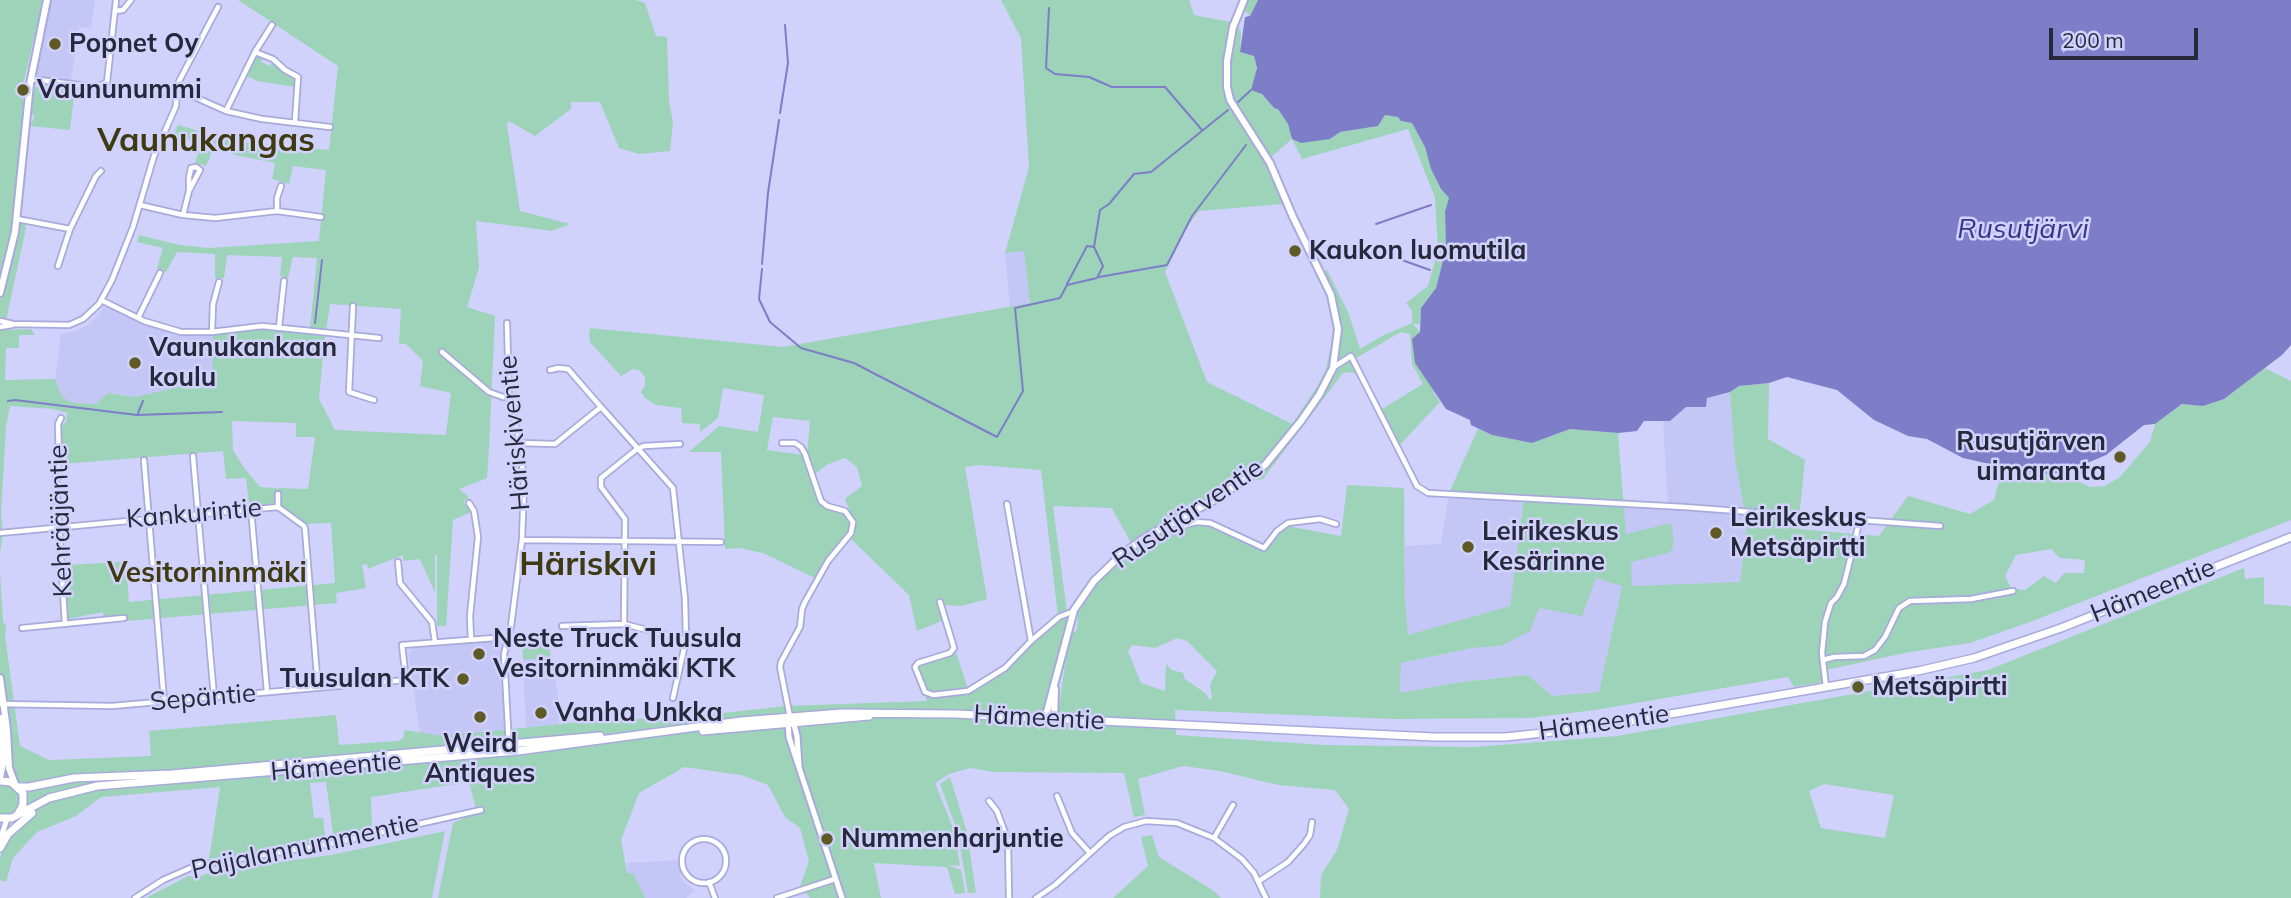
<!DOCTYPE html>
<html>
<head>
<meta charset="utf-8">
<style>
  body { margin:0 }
  #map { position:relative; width:2291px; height:898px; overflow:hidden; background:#d0d2fc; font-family:Mulish,sans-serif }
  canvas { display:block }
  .scale { position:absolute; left:2049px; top:28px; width:149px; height:32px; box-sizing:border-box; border:4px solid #28283c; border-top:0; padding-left:9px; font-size:21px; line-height:24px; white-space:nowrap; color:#28283c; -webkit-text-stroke:5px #d0d2fc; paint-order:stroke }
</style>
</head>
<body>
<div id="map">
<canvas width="2291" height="898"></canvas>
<div class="scale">200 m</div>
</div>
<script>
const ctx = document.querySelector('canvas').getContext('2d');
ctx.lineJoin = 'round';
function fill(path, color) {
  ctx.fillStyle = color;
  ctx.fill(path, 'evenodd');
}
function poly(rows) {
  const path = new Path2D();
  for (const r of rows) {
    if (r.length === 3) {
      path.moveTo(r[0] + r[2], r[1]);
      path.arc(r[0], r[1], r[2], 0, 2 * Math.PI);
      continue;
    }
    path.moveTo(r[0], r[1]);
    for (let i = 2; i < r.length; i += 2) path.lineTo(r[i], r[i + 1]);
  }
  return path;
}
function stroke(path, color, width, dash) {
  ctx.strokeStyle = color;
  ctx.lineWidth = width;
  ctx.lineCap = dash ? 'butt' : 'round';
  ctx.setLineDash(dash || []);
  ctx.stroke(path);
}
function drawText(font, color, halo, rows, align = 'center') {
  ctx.font = font + ' Mulish,sans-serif';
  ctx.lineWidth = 5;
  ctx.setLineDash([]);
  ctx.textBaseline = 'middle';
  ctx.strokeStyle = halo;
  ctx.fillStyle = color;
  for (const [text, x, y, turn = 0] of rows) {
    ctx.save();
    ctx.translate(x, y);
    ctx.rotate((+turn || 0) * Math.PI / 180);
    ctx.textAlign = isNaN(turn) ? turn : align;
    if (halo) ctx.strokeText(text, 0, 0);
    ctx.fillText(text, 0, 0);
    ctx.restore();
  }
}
fill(poly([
  [50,0,95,0,91,28,79,27,70,86,34,82],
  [1024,250,1030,303,1010,307,1005,253],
  [106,306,161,330,185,334,213,335,212,379,135,397,108,393,96,404,73,403,62,397,55,379,61,334,76,331,89,324],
  [1730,392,1735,460,1747,524,1740,582,1632,587,1622,500,1668,504,1663,421,1670,421,1686,407,1705,407,1707,398],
  [1449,493,1524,498,1510,606,1408,635,1405,600,1405,546,1441,544],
  [1596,578,1622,585,1599,692,1552,696,1528,675,1461,682,1400,693,1401,663,1472,648,1501,646,1539,608],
  [502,641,505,731,443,736,420,734,409,656,412,648],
  [523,659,551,659,559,701,559,724,526,728],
  [679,860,681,876,685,883,695,890,686,898,645,898,634,874,627,874,627,863]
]), '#c4c6f5');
fill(poly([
  [0,0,43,0,21,93,24,104,14,224,11,244,0,277],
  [238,0,636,0,645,3,656,36,667,37,669,101,673,122,670,151,639,154,619,148,600,102,571,102,571,109,535,136,509,121,507,125,520,211,570,224,552,231,476,221,479,268,467,307,495,316,489,448,487,478,459,489,469,497,463,502,471,512,453,520,446,626,437,626,437,555,435,555,435,593,420,559,403,561,403,555,368,569,367,564,362,565,366,588,336,593,337,603,104,623,103,612,68,619,65,565,126,562,129,602,335,583,331,523,305,524,279,505,278,488,308,489,315,437,296,437,296,423,232,421,233,450,245,469,260,487,277,488,277,505,255,507,253,504,249,504,246,478,226,479,223,451,62,464,61,426,66,422,67,413,53,409,10,406,6,427,1,514,3,535,0,553,0,301,13,260,20,224,24,222,26,228,4,330,31,329,35,335,19,335,19,348,6,348,5,380,55,379,62,397,73,403,96,404,108,393,135,397,212,379,213,335,250,329,300,332,325,336,319,399,335,430,446,435,451,393,420,386,423,361,406,344,399,344,401,309,330,304,326,331,310,328,317,258,293,257,288,278,280,276,282,257,227,255,224,278,215,278,215,254,177,252,166,272,157,268,163,248,137,242,139,235,180,245,209,248,319,241,326,170,293,166,289,184,272,179,275,163,235,155,214,147,206,166,195,163,201,143,174,134,178,125,236,142,329,150,338,66],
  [1001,0,1189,0,1194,15,1231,22,1241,0,1258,0,1250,16,1243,9,1237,25,1241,31,1240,52,1254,56,1262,94,1274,108,1278,108,1288,124,1292,139,1330,139,1340,132,1378,126,1385,115,1398,117,1401,121,1412,123,1425,147,1431,169,1441,189,1449,198,1445,211,1446,249,1436,288,1421,308,1420,324,1413,324,1420,332,1433,392,1440,402,1396,449,1377,412,1423,384,1412,364,1410,334,1401,332,1356,358,1359,375,1351,372,1343,373,1263,479,1250,481,1225,497,1175,524,1209,524,1265,551,1287,526,1341,536,1347,485,1404,488,1405,600,1408,635,1510,606,1524,498,1449,493,1478,429,1492,435,1532,443,1570,429,1618,433,1626,534,1671,523,1673,533,1673,549,1668,553,1631,562,1632,586,1740,582,1747,524,1735,460,1730,392,1739,386,1769,383,1768,439,1805,460,1798,529,1879,536,1908,496,1970,514,1994,500,2003,467,2047,474,2057,480,2080,482,2090,487,2105,486,2120,477,2150,442,2155,424,2183,404,2203,406,2224,399,2265,368,2291,381,2291,520,2030,622,1970,643,1910,652,1821,671,1823,682,1794,687,1788,677,1595,710,1529,718,1394,719,1175,710,1176,735,1324,745,1475,747,1617,736,1988,670,2244,568,2245,579,2264,577,2264,604,2291,606,2291,898,1320,898,1321,875,1337,850,1349,809,1335,790,1278,785,1220,771,1183,766,1138,779,1145,815,1134,817,1124,773,994,772,970,768,949,774,935,783,954,831,960,866,947,865,961,870,965,893,955,894,947,867,874,863,881,898,810,898,800,886,809,861,800,828,785,817,768,785,741,775,684,767,639,793,621,840,627,873,634,874,645,898,438,898,453,823,477,812,469,782,371,797,372,834,334,841,326,782,310,783,314,818,323,818,326,843,209,859,220,787,101,797,76,816,37,832,13,858,6,882,0,880,0,859,3,848,19,826,0,818,0,570,3,622,6,625,5,636,20,746,49,760,151,756,149,731,336,715,339,745,398,741,403,738,405,730,443,736,580,722,705,715,786,706,927,701,913,665,956,652,968,689,1000,670,1058,617,1041,470,979,465,965,467,987,599,962,606,944,605,944,620,917,631,909,595,850,538,854,522,845,499,862,486,857,467,845,458,826,465,813,476,807,454,810,421,773,417,767,450,803,455,819,502,827,508,847,514,851,523,849,532,815,578,763,553,740,548,725,549,721,452,689,452,719,426,758,432,764,395,723,388,718,418,700,432,700,424,682,423,681,408,656,405,645,398,641,392,645,386,645,377,639,370,633,369,621,376,590,342,589,335,590,328,783,347,1030,303,1024,251,1005,253,1029,167,1021,38],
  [1408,129,1435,198,1438,250,1428,286,1406,303,1412,311,1412,323,1382,336,1360,349,1348,312,1327,270,1324,271,1309,242,1270,158,1292,139,1302,159],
  [1283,204,1330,303,1335,333,1333,350,1330,350,1326,369,1318,385,1292,424,1207,382,1165,272,1187,227,1199,211],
  [1053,506,1112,508,1132,545,1084,594,1078,614,1077,630,1072,633,1066,658,1059,707,1044,707,1071,611,1067,612],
  [2051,549,2060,558,2085,560,2084,573,2064,573,2056,583,2044,576,2025,590,2011,588,2005,576,2016,555],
  [1596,578,1622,586,1599,692,1552,696,1528,675,1461,682,1400,693,1401,663,1472,648,1501,646,1530,631,1539,608,1582,616],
  [1177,638,1187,641,1217,671,1210,685,1212,697,1210,700,1205,693,1185,679,1183,673,1172,670,1166,664,1165,691,1141,683,1128,651,1132,645,1155,648],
  [1824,784,1894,795,1885,838,1821,828,1809,791],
  [260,55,263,57,261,62,270,66,272,62,283,71,295,77,295,87,257,81,245,75,256,56],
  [44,83,75,87,70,130,30,126,35,116,31,114,35,87],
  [548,637,551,659,523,659,522,639],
  [950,777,967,832,976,893,968,893,958,833,940,784],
  [445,831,432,898,146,898,188,876,198,877,213,871,331,855],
  [1152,835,1159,857,1214,891,1221,898,1113,898,1148,866,1141,837]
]), '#9dd3b8');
fill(poly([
  [1258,0,2291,0,2291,345,2282,355,2224,399,2203,406,2182,404,2155,424,2144,425,2106,455,2066,472,2047,474,2011,469,1963,458,1927,439,1908,436,1874,420,1837,390,1787,377,1769,383,1739,386,1730,392,1707,398,1706,407,1686,407,1670,421,1644,421,1637,431,1618,433,1570,429,1532,443,1492,435,1471,425,1470,420,1446,409,1415,363,1412,339,1420,332,1421,308,1436,288,1446,249,1445,211,1449,198,1441,189,1431,169,1425,147,1412,123,1401,121,1398,117,1385,115,1378,126,1340,132,1330,139,1301,143,1292,139,1288,124,1278,109,1274,108,1262,94,1251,90,1257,68,1254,56,1240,52,1245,17,1250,16]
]), '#7e7dc8');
stroke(poly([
  [1049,8,1046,68,1055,74,1089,77,1112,87,1165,87,1202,130],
  [1237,103,1251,90],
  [780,113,788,63,785,25],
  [1376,224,1431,205],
  [1399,259,1430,270],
  [762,264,768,193,779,120],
  [762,269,759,299,770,322,801,348,854,363,997,437,1023,391,1015,308,1060,298,1067,285,1097,278,1103,266,1094,247,1100,210,1109,204,1134,174,1151,172,1228,110],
  [1099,277,1167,265,1192,216,1246,145],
  [1067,284,1087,246,1094,247],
  [315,323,322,260],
  [8,401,15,400,137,415,222,412],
  [138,413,143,401]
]), '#7e7dc8', 2);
const minor = poly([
  [115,11,123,10,131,0],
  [255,52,272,25],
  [31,79,97,87,107,82,116,0],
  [177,94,188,94,226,111,262,119,330,127],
  [226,111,255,52,273,59,285,70,298,77,295,122],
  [140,205,183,215,215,218,277,211,321,217],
  [277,211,277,198,281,186],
  [183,215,189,191,189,177,191,168,196,167,200,170,189,191],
  [17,219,70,229,96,176,101,171],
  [58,266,70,229],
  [101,300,144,321,181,332,212,332,262,326,379,338],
  [353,306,349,392,374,400],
  [138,318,160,273],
  [0,321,13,324,69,325,83,319,99,304,112,280,133,227,154,156,176,106,177,85,218,7],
  [507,323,509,396,520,443,524,485,522,540,511,626,504,654,509,746],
  [0,327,12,325],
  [279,327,284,281],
  [212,332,213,304,219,282],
  [442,352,489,392,503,397,509,396],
  [1334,367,1351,356,1417,486,1428,493,1684,507,1940,526],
  [550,370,558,368,568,369,601,407],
  [61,418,58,424,59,460,56,478,65,624],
  [520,443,555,444,601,407,673,488,685,599,686,640,673,698],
  [782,443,795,443,801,447,805,454,821,501,827,506,845,511,853,522,851,533,828,561,805,602,802,609,800,627,781,662,780,667,790,717],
  [193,456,214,697],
  [144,460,164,700],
  [278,494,278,507],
  [469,503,474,511,478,537,470,616,471,640],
  [1007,504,1031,641,1059,617,1074,611],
  [251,509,267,692],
  [1173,523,1182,526,1196,522,1210,523,1264,548,1277,531,1288,523,1320,519,1336,524],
  [0,533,278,507,304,526,305,529,318,688],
  [522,540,721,542],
  [398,562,400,583,432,622,435,642],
  [940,602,954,648,950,653,918,663,915,667,925,692,933,695,968,691,1005,668,1031,641],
  [624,624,625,519,601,487,601,478,637,449,644,446,680,444],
  [562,626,624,624,686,640],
  [22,628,124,618],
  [1823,660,1834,657,1864,656,1875,650,1885,637,1899,608,1910,601,1971,599,2013,591],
  [1826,687,1822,653,1825,622,1831,603,1837,597,1844,584,1860,519],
  [0,704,112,706,406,680,402,645,508,637],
  [1057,796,1072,833,1090,853],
  [989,801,997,811,1008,841,1009,898],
  [1214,838,1233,805],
  [704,861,22],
  [1259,881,1288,862,1304,844,1310,835,1312,822],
  [709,882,715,898],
  [135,898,163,880,195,866,330,844,481,810],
  [777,898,835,879],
  [1036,898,1055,885,1109,836,1124,827,1146,821,1177,823,1214,838,1242,859,1254,873,1266,898]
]);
const tertiary = poly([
  [793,721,797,736,799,766],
  [788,722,789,737,842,898],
  [0,840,7,819]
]);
const secondary = poly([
  [0,293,15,232,30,84,47,0],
  [0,678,7,730,9,768,15,784],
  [0,718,3,763,0,778],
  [1045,719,1074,610,1094,581,1122,554,1146,537,1218,498,1265,465,1301,421,1319,395,1333,368,1338,329,1331,295,1293,217,1270,163,1230,100,1227,87,1227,61,1233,27,1244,0],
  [1054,720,1055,689]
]);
const primary = poly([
  [703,731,869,716],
  [0,751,1,745],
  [0,781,11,782,23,793,23,805,18,814],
  [18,787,29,787,74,778,172,774,600,736],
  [0,818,12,818,49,798,97,786,518,751,741,721,842,713,956,714,1434,737,1505,737,1590,728,1918,671,1974,658,2061,628,2291,537],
  [0,848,8,834,32,813]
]);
stroke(minor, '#a9aadc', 8);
stroke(tertiary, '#a9aadc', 9);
stroke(secondary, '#a9aadc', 10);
stroke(primary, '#a9aadc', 10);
stroke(minor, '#fff', 4.5);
stroke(tertiary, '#fff', 5);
stroke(secondary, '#fff', 6);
stroke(primary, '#fff', 7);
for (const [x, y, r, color] of [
  [55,44,7,"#5e5925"],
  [23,90,7,"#5e5925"],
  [1295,251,7,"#5e5925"],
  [135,363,7,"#5e5925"],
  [2120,457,7,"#5e5925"],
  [1716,533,7,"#5e5925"],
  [1468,547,7,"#5e5925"],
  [479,654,7,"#5e5925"],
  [463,679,7,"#5e5925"],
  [1858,687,7,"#5e5925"],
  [541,713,7,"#5e5925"],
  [480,717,7,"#5e5925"],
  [827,839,7,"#5e5925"]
]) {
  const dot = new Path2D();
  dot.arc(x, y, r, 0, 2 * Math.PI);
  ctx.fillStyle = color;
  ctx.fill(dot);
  stroke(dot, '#d0d2fc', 2.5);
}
drawText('bold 26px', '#28283c', '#d0d2fc', [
  ["Popnet Oy",69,44],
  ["Vaununummi",37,90],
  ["Kaukon luomutila",1309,251],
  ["Vaunukankaan",149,348],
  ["koulu",149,378],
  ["Rusutjärven",2106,442,"right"],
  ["uimaranta",2106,472,"right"],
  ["Leirikeskus",1730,518],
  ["Metsäpirtti",1730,548],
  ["Leirikeskus",1482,532],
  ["Kesärinne",1482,562],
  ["Neste Truck Tuusula",493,639],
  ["Vesitorninmäki KTK",493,669],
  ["Tuusulan KTK",449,679,"right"],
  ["Metsäpirtti",1872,687],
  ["Vanha Unkka",555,713],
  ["Weird",480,744,"center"],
  ["Antiques",480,774,"center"],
  ["Nummenharjuntie",841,839]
], 'left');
drawText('26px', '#28283c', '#d0d2fc', [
  ["Häriskiventie",515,433,-95],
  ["Kankurintie",194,514,-5],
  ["Rusutjärventie",1188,514,-34],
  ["Kehrääjäntie",61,521,-92],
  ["Hämeentie",2153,591,-22],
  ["Sepäntie",203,698,-5],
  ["Hämeentie",1039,718,3],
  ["Hämeentie",1604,723,-8],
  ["Hämeentie",336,767,-5],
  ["Paijalannummentie",305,847,-12]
]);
drawText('italic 28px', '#3e338c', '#d0d2fc', [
  ["Rusutjärvi",2023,230]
]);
drawText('bold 28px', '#3f3a11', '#d0d2fc', [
  ["Vesitorninmäki",207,574]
]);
drawText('bold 33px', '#3f3a11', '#d0d2fc', [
  ["Vaunukangas",206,141],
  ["Häriskivi",588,565]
]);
</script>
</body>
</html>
